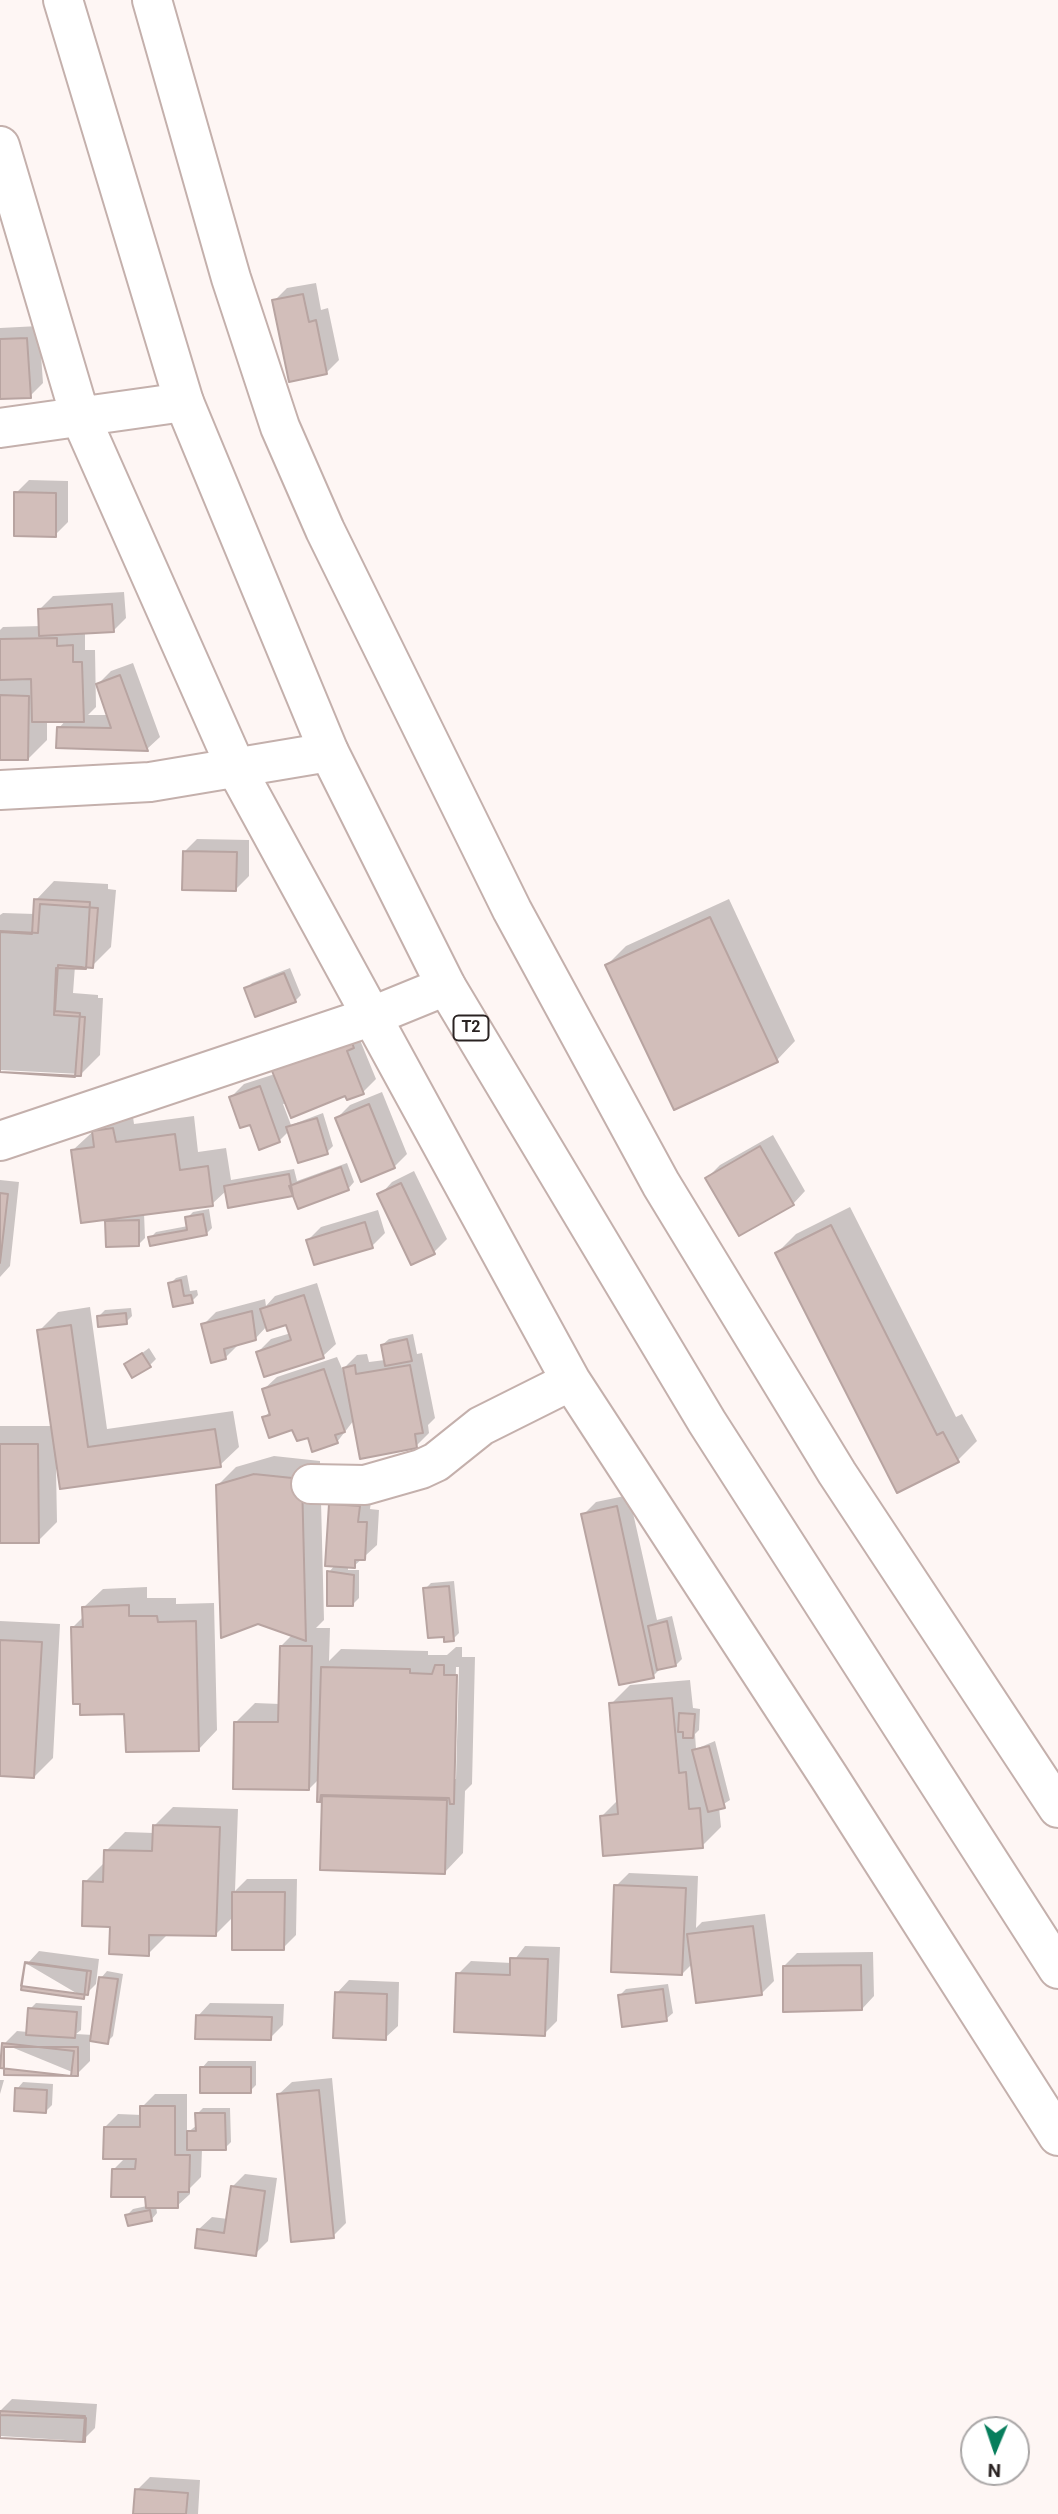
<!DOCTYPE html>
<html>
<head>
<meta charset="utf-8">
<style>
  body { margin:0 }
  #map { position:relative; width:1058px; height:2514px; overflow:hidden; background:#fef6f4; font-family:Roboto,sans-serif }
  canvas { display:block }
  .north { position:absolute; left:960px; top:2416px; width:70px; height:70px; box-sizing:border-box; background:#fff; border:2px solid #aaa7a7; border-radius:50%; rotate:182deg; font-size:19px; font-weight:700; line-height:28px; text-align:center; color:#2a2322 }
  .north::after { content:''; display:block; margin:auto; width:24px; height:32px; background:#077e5c; clip-path:polygon(50% 0,100% 100%,50% 72%,0 100%) }
</style>
</head>
<body>
<div id="map">
<canvas width="1058" height="2514"></canvas>
<div class="north">N</div>
</div>
<script>
const ctx = document.querySelector('canvas').getContext('2d');
ctx.lineJoin = 'round';
function fill(path, color) {
  ctx.fillStyle = color;
  ctx.fill(path, 'evenodd');
}
function poly(rows) {
  const path = new Path2D();
  for (const r of rows) {
    path.moveTo(r[0], r[1]);
    for (let i = 2; i < r.length; i += 2) path.lineTo(r[i], r[i + 1]);
  }
  return path;
}
function stroke(path, color, width, dash) {
  ctx.strokeStyle = color;
  ctx.lineWidth = width;
  ctx.lineCap = dash ? 'butt' : 'round';
  ctx.setLineDash(dash || []);
  ctx.stroke(path);
}
function drawText(font, color, halo, rows, align = 'center') {
  ctx.font = font + ' Roboto,sans-serif';
  ctx.lineWidth = 6;
  ctx.setLineDash([]);
  ctx.textBaseline = 'middle';
  ctx.strokeStyle = halo;
  ctx.fillStyle = color;
  for (const [text, x, y, turn = 0] of rows) {
    ctx.save();
    ctx.translate(x, y);
    ctx.rotate((+turn || 0) * Math.PI / 180);
    ctx.textAlign = isNaN(turn) ? turn : align;
    if (halo) ctx.strokeText(text, 0, 0);
    ctx.fillText(text, 0, 0);
    ctx.restore();
  }
}
fill(poly([
  [316,283,321,310,328,308,339,360,326,373,274,301,287,288],
  [39,326,43,383,30,396,0,398,0,328],
  [29,480,68,481,68,522,55,535,16,493],
  [124,592,126,618,113,631,85,632,85,650,95,650,96,707,88,715,108,715,98,684,111,671,133,663,160,737,147,749,59,728,66,720,47,720,47,740,28,759,0,758,0,630,3,627,41,626,40,609,53,596],
  [197,839,249,840,249,876,236,889,184,852],
  [54,881,108,884,108,889,116,890,111,947,92,966,75,966,73,993,98,995,98,998,103,998,100,1055,81,1074,0,1070,0,915,3,913,35,914,36,900],
  [729,899,795,1041,777,1060,607,965,626,946],
  [290,968,301,995,295,1001,246,989,252,983],
  [360,1040,376,1079,363,1092,283,1104,291,1125,323,1113,333,1146,327,1152,289,1131,279,1141,251,1123,231,1097,244,1084,275,1074,272,1067],
  [382,1092,407,1154,394,1167,337,1118,350,1105],
  [132,1110,134,1124,194,1116,198,1152,226,1148,231,1180,294,1169,297,1181,347,1163,354,1182,348,1189,294,1194,227,1190,212,1204,144,1213,145,1238,139,1244,107,1222,111,1218,73,1150,113,1113],
  [773,1135,805,1191,793,1204,707,1178,720,1165],
  [414,1171,447,1239,434,1252,380,1195,392,1182],
  [0,1180,19,1182,10,1266,0,1277],
  [850,1207,956,1417,962,1414,977,1441,958,1460,777,1253,796,1234],
  [209,1209,212,1228,206,1234,150,1238,156,1232,188,1226,187,1218,193,1212],
  [378,1210,385,1233,372,1246,308,1240,321,1227],
  [187,1275,190,1291,197,1290,198,1295,192,1301,174,1305,170,1284,176,1278],
  [317,1283,336,1344,323,1356,258,1352,271,1339,291,1333,288,1323,267,1326,255,1339,238,1345,226,1357,203,1325,216,1312,265,1299,266,1306,275,1296],
  [90,1307,107,1429,233,1411,239,1447,220,1465,56,1468,57,1522,38,1541,0,1541,0,1426,53,1426,39,1331,58,1312],
  [131,1308,132,1316,126,1322,99,1316,105,1310],
  [413,1334,417,1354,422,1353,435,1418,428,1425,429,1433,416,1446,354,1420,337,1442,309,1435,264,1417,271,1411,264,1389,277,1377,337,1357,347,1380,344,1368,357,1355,367,1354,369,1362,385,1360,382,1345,389,1339],
  [149,1348,156,1359,150,1365,126,1365],
  [274,1456,320,1461,324,1620,316,1628,330,1628,329,1661,341,1649,428,1651,428,1655,447,1655,456,1647,462,1647,462,1657,475,1657,472,1784,465,1791,463,1853,445,1872,319,1801,320,1778,309,1789,236,1722,255,1703,280,1704,281,1646,293,1634,217,1486,236,1467],
  [456,1667,459,1667,456,1779,453,1779],
  [343,1492,372,1493,370,1509,379,1510,377,1545,354,1566,348,1566,348,1570,359,1570,359,1598,353,1604,329,1572,335,1565,331,1505],
  [629,1495,657,1620,672,1616,682,1659,676,1665,662,1667,653,1676,583,1515,596,1502],
  [454,1581,459,1633,453,1639,425,1589,431,1583],
  [147,1587,147,1598,176,1598,176,1604,214,1603,217,1730,199,1749,126,1712,73,1627,84,1616,84,1607,103,1589],
  [0,1621,60,1624,53,1758,34,1777,0,1774],
  [690,1680,693,1708,700,1709,699,1730,695,1734,696,1749,715,1741,730,1800,719,1807,721,1827,702,1846,601,1817,619,1799,611,1704,630,1685],
  [173,1807,238,1809,235,1891,247,1879,297,1879,296,1935,283,1948,234,1916,216,1934,167,1935,148,1954,112,1925,85,1882,104,1863,106,1851,125,1832,154,1833,154,1826],
  [629,1873,698,1876,696,1928,702,1922,765,1914,774,1981,761,1994,693,1963,682,1974,616,1886],
  [525,1946,560,1947,557,2021,544,2034,458,1974,471,1961,512,1963],
  [39,1951,99,1959,96,1984,83,1997,27,1964],
  [873,1952,874,1996,862,2009,784,1966,797,1953],
  [107,1971,123,1974,113,2036,107,2042,90,2040,90,2061,77,2074,4,2044,17,2031,28,2032,30,2009,36,2003,82,2006,81,2030,76,2034,93,2035,101,1978],
  [349,1980,399,1982,398,2026,385,2038,337,1993],
  [668,1984,673,2013,666,2019,620,1995,626,1989],
  [210,2003,284,2004,283,2025,270,2038,198,2016],
  [208,2061,256,2061,256,2085,250,2091,202,2068],
  [332,2078,346,2223,333,2236,279,2094,292,2082],
  [0,2080,4,2080,0,2094],
  [23,2082,53,2084,52,2105,46,2111,17,2089],
  [155,2094,187,2094,187,2133,197,2125,197,2114,203,2108,230,2108,231,2142,225,2148,202,2149,201,2177,190,2188,190,2194,177,2206,156,2206,157,2213,151,2220,127,2215,133,2209,147,2206,147,2195,113,2170,126,2157,105,2127,118,2114,142,2115,142,2107],
  [245,2174,277,2178,268,2241,255,2254,199,2229,212,2217,228,2219,232,2187],
  [12,2399,97,2404,95,2428,82,2441,0,2436,0,2411],
  [150,2477,200,2480,198,2514,135,2514,137,2490]
]), '#0003');
const building = poly([
  [303,294,309,322,316,320,327,374,289,382,272,300,303,294],
  [27,338,31,398,0,399,0,339,27,338],
  [14,492,56,493,56,537,14,536,14,492],
  [112,604,114,632,39,636,38,609,112,604],
  [57,638,57,646,73,645,73,662,82,662,84,722,32,722,31,679,0,680,0,639,57,638],
  [120,675,148,751,56,748,57,727,111,728,96,684,120,675],
  [0,695,29,696,28,760,0,760,0,695],
  [183,851,237,852,236,891,182,890,183,851],
  [34,899,90,902,86,969,56,968,54,1015,85,1017,81,1076,0,1072,0,932,32,934,34,899],
  [40,904,98,908,93,968,58,965,55,1011,80,1013,75,1077,0,1072,0,931,38,933,40,904],
  [710,917,778,1062,674,1110,605,965,710,917],
  [284,973,296,1002,255,1017,244,988,284,973],
  [349,1035,354,1048,347,1051,364,1094,347,1100,345,1096,291,1118,270,1066,349,1035],
  [260,1086,280,1142,259,1150,250,1125,240,1128,229,1097,260,1086],
  [369,1104,395,1168,361,1182,335,1118,369,1104],
  [317,1118,328,1154,298,1163,286,1127,317,1118],
  [113,1128,116,1142,175,1134,180,1170,208,1166,213,1206,81,1223,71,1150,94,1147,92,1131,113,1128],
  [760,1146,794,1205,739,1236,705,1178,760,1146],
  [341,1167,349,1190,298,1209,289,1186,341,1167],
  [289,1174,293,1196,228,1208,224,1186,289,1174],
  [401,1183,435,1254,411,1265,377,1194,401,1183],
  [0,1193,8,1194,0,1263,0,1193],
  [203,1214,207,1235,150,1246,148,1237,187,1230,185,1217,203,1214],
  [139,1220,139,1246,106,1247,105,1221,139,1220],
  [365,1222,373,1248,314,1265,306,1240,365,1222],
  [831,1225,937,1435,943,1432,959,1462,897,1493,775,1253,831,1225],
  [181,1280,184,1296,191,1295,193,1303,173,1307,168,1283,181,1280],
  [304,1295,324,1358,264,1377,256,1352,291,1340,286,1325,267,1331,260,1309,304,1295],
  [252,1311,256,1340,224,1349,226,1359,211,1363,201,1324,252,1311],
  [126,1313,127,1324,98,1327,97,1316,126,1313],
  [71,1325,88,1447,215,1429,221,1467,60,1489,37,1330,71,1325],
  [407,1339,412,1361,385,1366,381,1345,407,1339],
  [142,1353,151,1367,132,1378,124,1364,142,1353],
  [355,1365,356,1374,410,1365,423,1433,415,1434,417,1448,360,1459,343,1368,355,1365],
  [324,1369,345,1432,335,1435,338,1443,312,1452,308,1438,297,1441,292,1430,269,1438,262,1417,270,1415,262,1389,324,1369],
  [0,1444,38,1444,39,1543,0,1543,0,1444],
  [254,1474,302,1479,306,1641,258,1624,221,1638,216,1485,254,1474],
  [329,1504,360,1506,358,1522,367,1522,365,1560,355,1560,355,1568,325,1566,329,1504],
  [617,1506,654,1678,619,1685,581,1514,617,1506],
  [327,1571,354,1575,353,1606,327,1606,327,1571],
  [449,1586,454,1641,444,1642,444,1637,428,1638,423,1588,449,1586],
  [129,1605,129,1616,157,1616,158,1622,196,1621,199,1751,126,1752,124,1714,80,1715,80,1704,73,1704,71,1627,83,1627,82,1607,129,1605],
  [667,1621,676,1666,657,1670,648,1626,667,1621],
  [0,1640,42,1642,34,1778,0,1776,0,1640],
  [280,1646,312,1646,309,1790,233,1789,234,1722,278,1722,280,1646],
  [435,1665,444,1665,444,1675,457,1675,454,1804,450,1804,449,1798,321,1795,320,1802,317,1802,321,1667,410,1669,410,1673,432,1674,435,1665],
  [672,1698,679,1773,686,1772,689,1809,700,1808,703,1848,603,1856,600,1816,618,1814,609,1703,672,1698],
  [679,1713,695,1714,693,1738,683,1738,683,1732,678,1732,679,1713],
  [709,1746,725,1808,708,1812,692,1750,709,1746],
  [322,1796,447,1800,445,1874,320,1870,322,1796],
  [153,1825,220,1827,216,1936,149,1935,149,1956,109,1954,110,1927,82,1926,83,1881,103,1882,104,1850,152,1851,153,1825],
  [614,1885,686,1888,682,1975,611,1972,614,1885],
  [232,1892,285,1892,284,1950,232,1950,232,1892],
  [753,1926,762,1995,696,2003,687,1934,753,1926],
  [510,1958,548,1959,545,2036,454,2032,456,1973,510,1975,510,1958],
  [25,1962,91,1971,88,1995,21,1986,25,1962],
  [25,1963,87,1971,84,1999,21,1990,25,1963],
  [861,1965,862,2010,783,2012,783,1966,861,1965],
  [99,1977,118,1979,108,2044,90,2041,99,1977],
  [663,1989,667,2021,622,2027,618,1995,663,1989],
  [335,1992,387,1994,386,2040,333,2038,335,1992],
  [28,2008,77,2012,75,2038,26,2035,28,2008],
  [196,2015,272,2017,271,2040,195,2039,196,2015],
  [2,2043,74,2051,71,2076,0,2068,2,2043],
  [4,2047,78,2047,78,2076,4,2075,4,2047],
  [200,2067,251,2067,251,2093,200,2093,200,2067],
  [15,2088,47,2090,46,2113,14,2111,15,2088],
  [319,2090,334,2238,291,2242,277,2094,319,2090],
  [140,2106,175,2106,175,2155,190,2155,189,2192,178,2192,178,2208,146,2208,145,2197,111,2197,112,2169,135,2169,136,2159,103,2159,104,2127,140,2127,140,2106],
  [195,2113,225,2113,226,2150,187,2150,187,2131,196,2131,195,2113],
  [231,2186,265,2191,256,2256,195,2248,197,2229,224,2233,231,2186],
  [150,2210,152,2221,128,2226,125,2215,150,2210],
  [0,2411,85,2416,83,2442,0,2438,0,2411],
  [0,2415,86,2418,85,2442,0,2438,0,2415],
  [135,2489,188,2493,186,2514,133,2514,135,2489]
]);
fill(building, '#d2beba');
stroke(building, '#b8a4a1', 2);
const minor = poly([
  [152,0,231,278,280,427,325,530,512,910,661,1184,837,1473,1058,1808],
  [0,146,80,416,237,770,571,1381,829,1777,1058,2136],
  [0,428,184,402],
  [0,790,150,782,329,752],
  [0,1141,370,1017,446,986],
  [311,1484,365,1485,421,1469,436,1462,481,1426,571,1381]
]);
const highway = poly([
  [63,0,184,402,329,752,446,986,707,1422,1058,1969]
]);
stroke(minor, '#c4b0ac', 42);
stroke(highway, '#c4b0ac', 42);
stroke(minor, '#fff', 38);
stroke(highway, '#fff', 38);
for (const [x, y, w] of [
  [471,1028,35]
]) {
  const box = new Path2D();
  box.roundRect(x - w / 2, y - 12.5, w, 25, 5);
  ctx.fillStyle = '#fff';
  ctx.fill(box);
  stroke(box, '#2a2322', 2);
}
drawText('bold 16px', '#2a2322', null, [
  ["T2",471,1028]
]);
</script>
</body>
</html>
